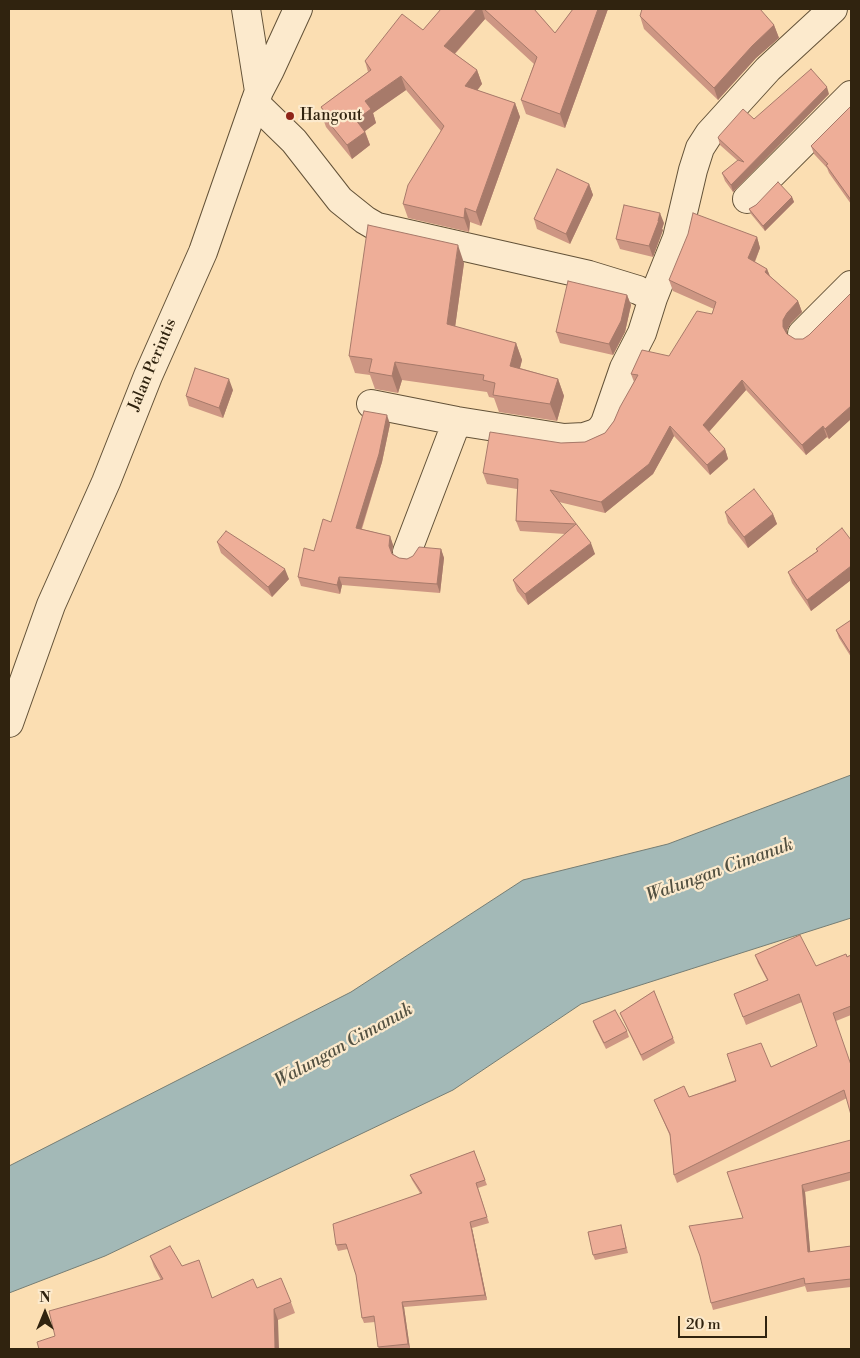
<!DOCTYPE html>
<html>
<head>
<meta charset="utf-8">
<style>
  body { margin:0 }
  #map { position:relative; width:860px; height:1358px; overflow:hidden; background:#fbdeb2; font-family:"Libre Bodoni",serif }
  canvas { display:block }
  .frame { position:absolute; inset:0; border:10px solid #30230f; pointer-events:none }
  .north { position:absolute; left:20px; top:1288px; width:50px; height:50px; -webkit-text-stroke:4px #fceacd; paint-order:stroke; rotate:0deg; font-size:14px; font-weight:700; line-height:20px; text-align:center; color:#30230f }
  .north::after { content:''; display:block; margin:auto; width:18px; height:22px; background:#30230f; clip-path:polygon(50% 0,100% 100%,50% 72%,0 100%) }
  .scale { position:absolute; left:678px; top:1316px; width:89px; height:22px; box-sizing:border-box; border:2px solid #30230f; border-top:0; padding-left:6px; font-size:15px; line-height:18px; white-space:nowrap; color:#30230f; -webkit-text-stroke:4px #fceacd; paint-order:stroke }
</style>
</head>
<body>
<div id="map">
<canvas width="860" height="1358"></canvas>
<div class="frame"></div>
<div class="north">N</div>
<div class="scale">20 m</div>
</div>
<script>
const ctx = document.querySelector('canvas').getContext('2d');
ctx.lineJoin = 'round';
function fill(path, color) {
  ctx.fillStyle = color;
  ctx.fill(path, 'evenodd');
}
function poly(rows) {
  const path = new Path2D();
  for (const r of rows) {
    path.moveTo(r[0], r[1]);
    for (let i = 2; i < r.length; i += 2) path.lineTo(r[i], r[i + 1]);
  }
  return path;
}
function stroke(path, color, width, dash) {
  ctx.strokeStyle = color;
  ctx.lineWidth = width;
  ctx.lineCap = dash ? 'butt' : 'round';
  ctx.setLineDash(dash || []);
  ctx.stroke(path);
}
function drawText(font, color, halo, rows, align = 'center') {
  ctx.font = font + ' "Libre Bodoni",serif';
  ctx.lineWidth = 4.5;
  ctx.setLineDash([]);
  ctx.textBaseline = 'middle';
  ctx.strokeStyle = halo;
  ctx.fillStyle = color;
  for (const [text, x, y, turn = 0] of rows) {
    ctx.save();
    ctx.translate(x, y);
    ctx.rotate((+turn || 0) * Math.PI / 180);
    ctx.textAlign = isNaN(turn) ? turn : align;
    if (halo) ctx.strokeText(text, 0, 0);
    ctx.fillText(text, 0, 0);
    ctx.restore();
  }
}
const water = poly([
  [851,775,851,918,581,1004,453,1090,105,1256,9,1293,9,1166,351,992,523,880,668,844,851,775]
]);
fill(water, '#a3b9b7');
stroke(water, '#757d74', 1);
const minor = poly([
  [255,103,294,141,340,200,365,220,377,227,589,275,638,290,653,298],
  [747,199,851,95],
  [802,334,851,285],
  [371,404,457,421,564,438,584,437,596,433,601,429,605,423,624,368,642,333,653,298,677,238,693,170,700,148,709,134,768,69,833,9],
  [407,552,457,421]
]);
const tertiary = poly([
  [246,9,259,91],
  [9,723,51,605,106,482,148,376,203,252,259,91,270,70,298,9]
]);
stroke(minor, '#635238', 30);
stroke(tertiary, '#635238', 30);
stroke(minor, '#fceacd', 28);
stroke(tertiary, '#fceacd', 28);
fill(poly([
  [441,9,534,9,555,33,573,9,608,9,565,128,526,114,521,100,534,64,485,19,455,54,477,70,482,84,477,90,515,103,520,117,481,226,470,222,469,232,408,218,403,204,441,131,406,90,373,113,376,123,365,131,370,145,352,159,326,127,321,113,323,112,321,107,368,72,365,61,423,30],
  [640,16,774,25,779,38,756,58,718,100,644,29],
  [829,94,733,192,725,181,722,173,738,161,720,145,718,138,754,119],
  [851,106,851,204,829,173,827,168,814,154,811,146],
  [589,184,593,195,570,244,537,229,534,219],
  [792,197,794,202,765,231,751,214,749,209,756,205],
  [664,223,662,229,663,230,653,257,620,249,616,239],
  [757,237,760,248,755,262,767,269,770,276,798,301,802,312,791,323,787,330,787,334,795,339,803,339,809,335,851,293,851,419,829,439,827,437,806,455,746,390,709,432,725,449,728,459,710,475,674,436,653,474,605,513,559,502,595,554,528,605,517,591,513,580,565,534,520,531,516,521,517,489,487,484,483,473,561,443,585,442,605,433,614,421,634,382,631,374,669,356,712,314,714,309,673,291,669,280],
  [464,263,455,327,516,343,522,360,520,368,558,379,564,396,557,421,499,412,494,398,489,397,487,392,402,380,398,393,375,389,370,375,355,373,349,356],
  [627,295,631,305,625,332,613,355,560,343,556,332],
  [233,390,223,418,189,406,186,396],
  [390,424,382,462,362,529,390,536,393,545,392,553,399,558,407,559,441,549,444,558,440,593,342,585,340,594,301,586,298,577,314,551],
  [725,512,773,514,777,524,748,548,728,523],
  [851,540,851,580,811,611,792,583,788,572,817,551,816,549],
  [217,542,289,579,272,597,221,553],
  [851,620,851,657,839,638,836,630],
  [755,955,816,966,851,955,851,1015,836,1021,847,1098,677,1183,674,1175,670,1136,654,1100,689,1097,771,1067,817,1046,802,1002,746,1025,734,994,767,980,758,963],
  [654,991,675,1043,643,1061,620,1013],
  [593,1021,627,1031,629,1037,606,1049,595,1027],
  [851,1140,851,1180,805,1192,810,1252,851,1246,851,1287,807,1292,805,1286,713,1310,711,1303,743,1218],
  [474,1151,487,1185,478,1188,489,1223,472,1228,487,1300,404,1307,410,1349,379,1349,375,1322,364,1323,362,1318,356,1275,348,1249,338,1251,336,1245,420,1193,412,1180,410,1175],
  [621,1225,628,1253,595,1260,593,1255],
  [150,1256,182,1266,212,1298,257,1288,291,1302,295,1313,278,1320,55,1336,161,1280,154,1267]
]), '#cd9683');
fill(poly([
  [477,9,482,9,485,19,449,60,444,46],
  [598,9,608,9,565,128,560,114],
  [774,25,779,38,756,58,718,100,714,88,752,46],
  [477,70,482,84,470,100,465,86],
  [401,76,406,90,373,113,376,123,361,134,356,120,365,101],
  [827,87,829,94,733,192,731,185],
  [515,103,520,117,481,226,476,212],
  [365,132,370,145,352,159,347,145],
  [589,184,593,195,570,244,566,234],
  [792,197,794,202,765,231,763,226],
  [465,208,470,222,469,232,464,218],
  [660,213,664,223,662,229,663,230,653,257,649,246],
  [757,237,760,248,752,268,748,258],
  [458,245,464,263,453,342,447,324],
  [767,269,771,279,765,272],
  [627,295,631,305,625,332,613,355,609,344],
  [798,301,802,312,791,323,787,330,787,338,783,327,783,320,787,313],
  [516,343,522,360,516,383,510,366],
  [395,362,402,380,398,393,392,376],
  [229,379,233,390,223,418,219,408],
  [558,379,564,396,557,421,550,404],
  [742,380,746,390,706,435,703,425],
  [851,406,851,419,829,439,825,429],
  [387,415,390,424,382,462,359,536,356,528],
  [670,426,674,436,653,474,605,513,601,502],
  [823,426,827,437,806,455,802,445],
  [725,449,728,459,710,475,707,465],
  [773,514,777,524,748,548,744,537],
  [390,536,393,545,392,555,389,546],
  [591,543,595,554,528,605,525,594],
  [441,549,444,558,440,593,437,584],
  [851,566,851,580,811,611,807,600],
  [285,569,289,579,272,597,268,587],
  [339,577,342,585,340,594,337,585],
  [802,1185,805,1192,811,1260,808,1252],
  [470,1222,472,1228,487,1300,485,1295],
  [402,1302,404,1307,410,1349,408,1344],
  [274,1309,278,1320,279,1349,275,1349]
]), '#a77a6a');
const building = poly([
  [441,9,477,9,444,46,477,70,465,86,515,103,476,212,465,208,464,218,403,204,408,185,444,126,401,76,365,101,371,109,356,120,365,132,347,145,321,113,324,111,321,107,371,70,365,61,402,14,423,30,441,9],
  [484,9,534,9,555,33,573,9,598,9,560,114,521,100,537,57,484,9],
  [642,9,760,9,774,25,752,46,714,88,640,16,642,9],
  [811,69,827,87,731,185,722,173,738,160,744,162,718,138,719,136,743,109,754,119,811,69],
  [851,106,851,200,826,165,828,164,811,146,851,106],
  [557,169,589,184,566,234,534,219,557,169],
  [778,182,792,197,763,226,749,209,756,205,778,182],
  [624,205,660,213,658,221,659,220,649,246,616,239,624,205],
  [693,213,757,237,748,258,767,269,765,272,798,301,787,313,783,320,783,327,787,334,795,339,803,339,809,335,851,293,851,406,825,429,823,426,802,445,742,380,703,425,725,449,707,465,670,426,649,464,601,502,550,490,591,543,525,594,513,580,576,524,516,521,518,479,483,473,490,432,561,443,585,442,605,433,614,421,620,407,638,375,631,374,642,350,669,356,697,311,712,314,716,302,669,280,688,234,693,213],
  [368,225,458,245,447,324,516,343,510,366,558,379,550,404,493,395,495,383,483,380,484,375,395,362,392,376,369,372,372,359,349,356,368,225],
  [568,281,627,295,621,321,609,344,556,332,568,281],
  [195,368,229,379,219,408,186,396,195,368],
  [364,411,387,415,379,454,356,528,390,536,389,546,392,554,399,558,407,559,413,556,419,547,441,549,437,584,339,577,337,585,298,577,304,548,314,551,323,519,331,522,364,411],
  [754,489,773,514,744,537,725,512,754,489],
  [842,528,851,540,851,566,807,600,788,572,818,551,816,549,842,528],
  [226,531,285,569,268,587,217,542,226,531],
  [851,620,851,654,836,630,851,620],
  [800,935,816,966,846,954,847,957,851,955,851,1006,833,1013,851,1065,851,1115,844,1090,674,1175,670,1134,654,1100,684,1086,689,1097,736,1081,727,1054,761,1043,771,1067,817,1046,799,994,743,1017,734,994,768,980,755,955,800,935],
  [654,991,673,1038,641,1055,620,1013,654,991],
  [615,1010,627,1031,604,1043,593,1021,615,1010],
  [851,1140,851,1172,802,1185,808,1252,851,1246,851,1279,805,1284,804,1278,711,1303,700,1256,689,1226,743,1218,727,1172,851,1140],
  [474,1151,485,1180,476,1183,487,1217,470,1222,485,1295,402,1302,408,1344,378,1347,374,1316,362,1318,356,1275,346,1244,336,1245,333,1224,422,1193,410,1175,474,1151],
  [621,1225,626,1248,593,1255,588,1232,621,1225],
  [170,1246,182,1266,199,1260,212,1298,253,1279,257,1288,281,1278,291,1302,274,1309,275,1349,39,1349,37,1342,55,1336,49,1311,163,1279,150,1256,170,1246]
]);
fill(building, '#eeae98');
stroke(building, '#a77a6a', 1);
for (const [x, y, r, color] of [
  [290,116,5,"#8f2418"]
]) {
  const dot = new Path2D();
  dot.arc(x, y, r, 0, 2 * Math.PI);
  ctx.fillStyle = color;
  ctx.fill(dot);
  stroke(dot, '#fceacd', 2);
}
drawText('16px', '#30230f', '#fceacd', [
  ["Hangout",300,116]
], 'left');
drawText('16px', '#30230f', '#fceacd', [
  ["Jalan Perintis",153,365,-67]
]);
drawText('italic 18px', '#525041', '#fceacd', [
  ["Walungan Cimanuk",720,871,-20],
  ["Walungan Cimanuk",344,1046,-29]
]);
</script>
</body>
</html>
